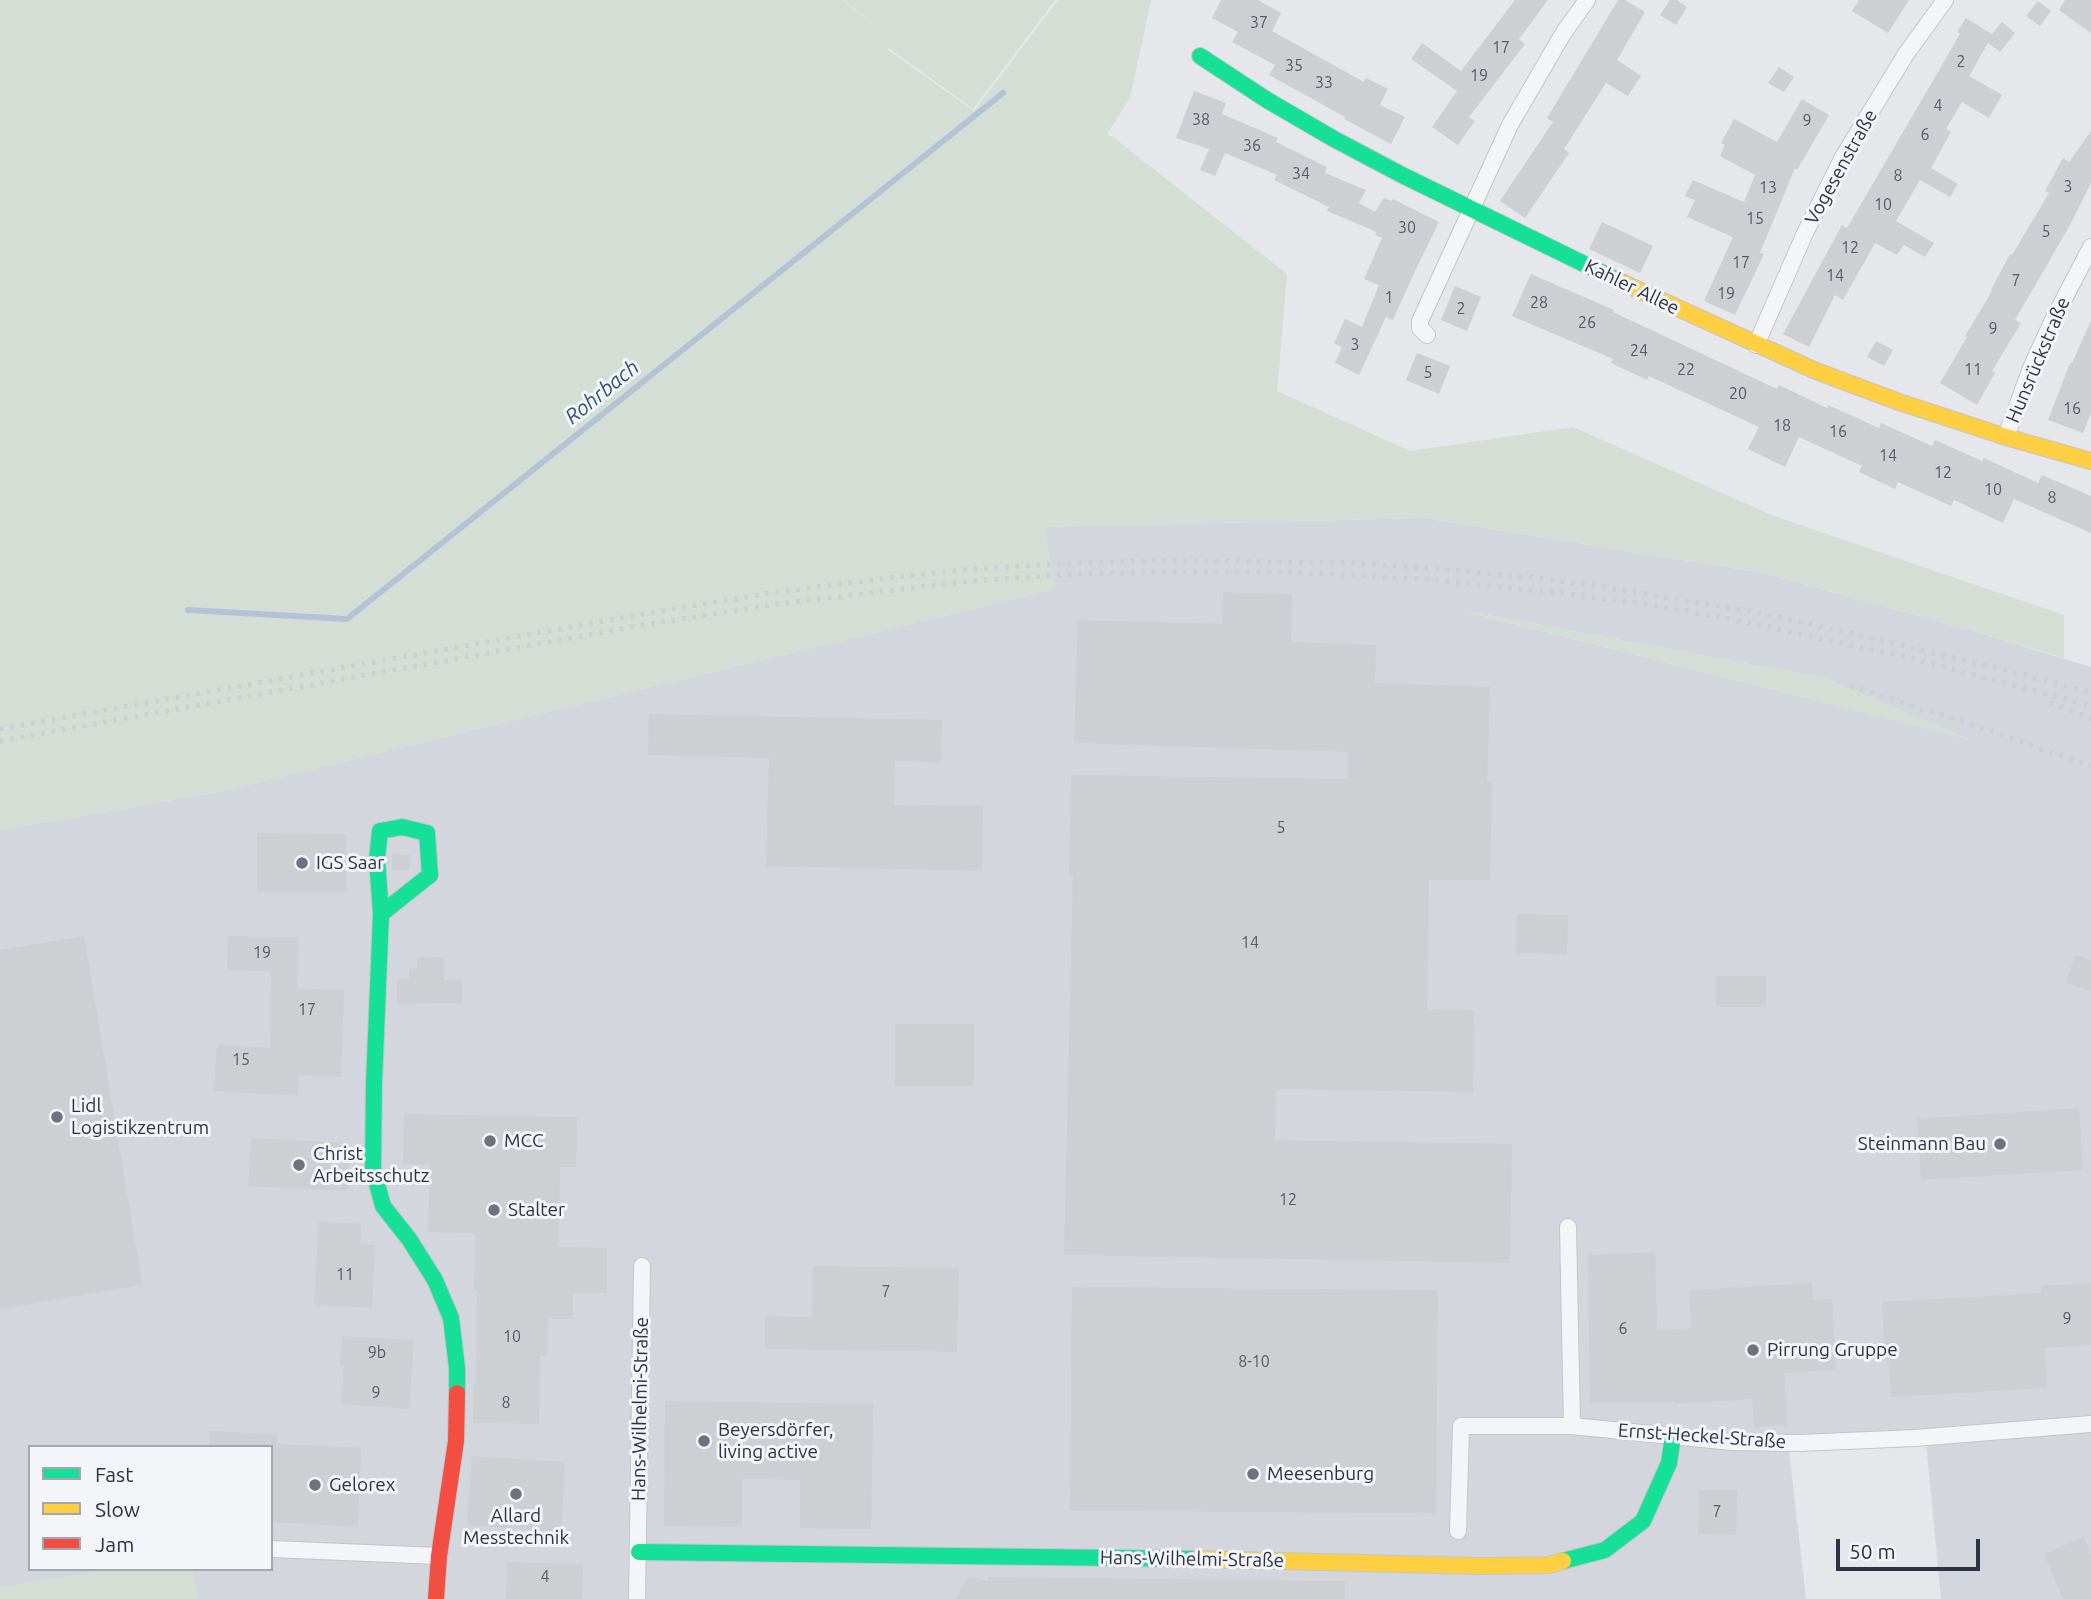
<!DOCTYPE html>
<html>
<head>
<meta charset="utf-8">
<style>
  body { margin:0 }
  #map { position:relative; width:2091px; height:1599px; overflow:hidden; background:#e5e7ea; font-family:Ubuntu,sans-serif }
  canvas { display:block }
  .legend { position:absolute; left:28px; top:1445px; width:245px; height:126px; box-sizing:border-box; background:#f3f5f9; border:2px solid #a3a7b1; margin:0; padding:9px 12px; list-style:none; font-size:21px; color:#2b3344 }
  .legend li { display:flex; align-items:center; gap:14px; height:35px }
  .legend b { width:35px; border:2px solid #a3a7b1 }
  .scale { position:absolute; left:1836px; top:1539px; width:144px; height:32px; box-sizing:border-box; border:4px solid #2b3344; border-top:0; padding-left:9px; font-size:21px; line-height:24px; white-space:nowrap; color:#2b3344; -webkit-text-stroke:5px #f3f5f9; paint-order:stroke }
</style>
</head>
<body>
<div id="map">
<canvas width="2091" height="1599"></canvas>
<ul class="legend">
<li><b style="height:9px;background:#16e098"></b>Fast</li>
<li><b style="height:9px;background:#ffcf43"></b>Slow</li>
<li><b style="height:9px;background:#f24e42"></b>Jam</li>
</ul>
<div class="scale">50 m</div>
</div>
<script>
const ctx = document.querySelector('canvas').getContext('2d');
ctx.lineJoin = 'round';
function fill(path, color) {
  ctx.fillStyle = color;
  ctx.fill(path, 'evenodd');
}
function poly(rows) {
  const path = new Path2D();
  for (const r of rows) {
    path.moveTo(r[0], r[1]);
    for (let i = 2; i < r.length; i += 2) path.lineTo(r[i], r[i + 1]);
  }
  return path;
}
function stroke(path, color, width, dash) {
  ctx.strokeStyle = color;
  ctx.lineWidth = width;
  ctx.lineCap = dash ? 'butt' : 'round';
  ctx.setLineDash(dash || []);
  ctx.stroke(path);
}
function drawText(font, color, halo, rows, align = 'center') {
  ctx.font = font + ' Ubuntu,sans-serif';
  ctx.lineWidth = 6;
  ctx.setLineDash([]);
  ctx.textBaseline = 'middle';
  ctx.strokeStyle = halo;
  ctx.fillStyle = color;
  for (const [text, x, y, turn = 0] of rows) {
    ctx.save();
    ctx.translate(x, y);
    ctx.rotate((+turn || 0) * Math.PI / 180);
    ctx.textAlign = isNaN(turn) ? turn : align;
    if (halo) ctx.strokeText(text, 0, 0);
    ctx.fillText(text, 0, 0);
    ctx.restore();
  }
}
fill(poly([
  [1424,518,1763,573,1970,630,2091,667,2091,1599,1941,1599,1926,1441,1789,1450,1806,1599,0,1599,0,830,218,792,1055,589,1044,527],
  [1472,612,1824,678,1968,739,1471,613],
  [30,1447,271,1447,271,1569,30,1569]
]), '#d3d6dd');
fill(poly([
  [0,0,842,0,894,40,843,0,1055,0,973,109,889,48,888,50,974,111,1058,0,1151,0,1130,98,1107,134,1114,138,1287,274,1277,391,1410,451,1573,427,1774,516,2064,615,2064,658,1970,630,1763,573,1424,518,1044,527,1056,589,218,792,0,830],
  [1456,609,1824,678,1974,741],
  [110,1569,192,1569,199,1599,0,1599,0,1587]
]), '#d5ded5');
stroke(poly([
  [188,610,347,619,1003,93]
]), '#b3c3d5', 6);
fill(poly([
  [1221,0,1258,0,1281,13,1272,31,1364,82,1366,78,1388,89,1380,105,1405,117,1391,144,1344,119,1345,117,1269,75,1275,65,1232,42,1238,32,1212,18],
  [1515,0,1548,0,1519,39,1525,44,1469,117,1475,121,1458,145,1432,127,1457,91,1411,59,1422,43,1461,71],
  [1618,0,1625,0,1645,12,1617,60,1641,76,1628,96,1606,83,1564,149,1569,153,1525,218,1500,201,1553,122,1547,118],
  [1670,0,1677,0,1687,7,1676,25,1660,15],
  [1859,0,1909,0,1888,33,1852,11],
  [2065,0,2091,0,2091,33,2059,10],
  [2038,1,2051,11,2040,26,2026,16],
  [1966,18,1992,34,2002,22,2015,33,2000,52,1988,43,1969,76,2002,95,1989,118,1962,102,1946,129,1951,132,1931,168,1958,184,1950,197,1920,180,1896,221,1934,243,1925,257,1904,245,1897,255,1875,243,1843,300,1835,295,1809,347,1783,334,1842,225,1847,228,1931,84,1960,34,1957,32],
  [1779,67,1794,77,1784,92,1768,83],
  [1194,91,1226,103,1222,114,1278,138,1276,142,1327,167,1325,173,1366,190,1359,203,1375,212,1384,198,1392,201,1393,199,1439,222,1415,271,1393,320,1386,317,1359,375,1335,363,1342,347,1334,343,1345,319,1362,327,1379,285,1364,279,1382,238,1375,235,1377,232,1327,211,1329,207,1274,180,1277,175,1225,153,1215,176,1200,170,1209,149,1176,138],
  [1802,99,1829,115,1797,170,1795,168,1760,253,1764,254,1735,315,1704,301,1733,237,1687,217,1695,200,1685,196,1693,180,1744,202,1755,175,1720,156,1725,145,1721,143,1734,119,1777,142],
  [2091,131,2091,183,2070,225,2015,320,2021,323,1992,371,1995,373,1977,405,1940,383,1967,337,1965,336,1992,291,1991,290,2010,254,2012,255,2049,193,2045,191,2063,158,2069,162],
  [1602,222,1653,246,1640,273,1589,249],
  [1531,274,1614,310,1613,312,1777,389,1779,385,1827,408,1828,405,1879,428,1881,423,1932,446,1935,440,1982,461,1984,458,2038,483,2042,475,2091,496,2091,533,2014,499,2003,523,1954,500,1951,506,1898,482,1895,489,1859,472,1862,466,1799,437,1785,467,1748,449,1759,427,1649,376,1647,380,1611,363,1613,359,1512,316],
  [1455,286,1481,297,1467,331,1441,320],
  [2091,321,2091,413,2083,433,2048,420,2070,363,2072,363],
  [1876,341,1893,350,1884,366,1867,357],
  [1417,353,1450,366,1439,394,1406,380],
  [1223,592,1292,594,1291,642,1376,645,1375,683,1490,687,1487,781,1492,781,1490,880,1429,880,1427,1009,1474,1010,1473,1092,1276,1089,1275,1140,1512,1144,1510,1263,1064,1255,1073,875,1069,875,1071,775,1348,779,1348,752,1074,743,1078,620,1222,624],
  [649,714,942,720,941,762,895,761,894,805,983,806,982,871,766,866,769,758,648,755],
  [257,833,346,834,346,892,257,892],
  [392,854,410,855,409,870,392,870],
  [1517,914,1568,915,1567,954,1516,953],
  [84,936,142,1285,0,1309,0,950],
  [228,936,298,937,297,989,344,990,341,1077,299,1075,298,1096,214,1091,217,1045,270,1048,271,971,227,970],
  [2075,955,2091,960,2091,991,2066,983],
  [444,957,444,980,462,980,462,1003,397,1004,397,979,409,979,409,969,417,968,417,958],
  [1716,976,1766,976,1766,1007,1716,1007],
  [895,1024,974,1024,974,1086,895,1086],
  [2079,1108,2083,1170,1921,1180,1917,1119],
  [404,1114,577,1117,576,1167,560,1167,558,1247,607,1248,607,1293,573,1293,573,1319,548,1319,547,1356,540,1356,539,1424,473,1423,474,1383,476,1383,477,1291,474,1291,475,1233,428,1232,430,1165,403,1164],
  [251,1138,350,1143,348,1191,248,1186],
  [319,1222,361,1224,360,1244,375,1245,372,1308,314,1305],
  [1655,1252,1657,1330,1691,1328,1689,1290,1812,1283,1813,1300,1832,1299,1836,1370,1784,1373,1787,1425,1754,1427,1752,1399,1675,1404,1675,1402,1590,1402,1588,1255],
  [813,1266,959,1268,957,1352,765,1349,765,1316,812,1317],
  [2091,1283,2091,1345,2045,1348,2047,1388,1891,1397,1889,1359,1885,1360,1882,1302,2041,1293,2041,1286],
  [1072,1287,1438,1290,1436,1513,1070,1511],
  [342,1336,414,1340,409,1409,341,1404,344,1367,340,1367],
  [665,1401,873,1404,871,1529,800,1528,800,1480,742,1479,742,1527,664,1526],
  [210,1431,277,1434,277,1444,361,1448,358,1527,271,1522,271,1447,209,1447],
  [472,1456,565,1462,561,1532,467,1525],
  [1699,1490,1737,1490,1736,1535,1698,1534],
  [2084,1537,2091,1554,2091,1599,2063,1599,2044,1554],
  [507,1562,583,1564,582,1599,506,1599],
  [971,1577,988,1581,988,1577,1345,1581,1345,1599,956,1599,966,1579]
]), '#cdcfd2');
const street = poly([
  [1427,335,1420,328,1420,321,1510,125,1564,32,1587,0],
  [1756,345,1805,233,1843,157,1906,54,1945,0],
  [2006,437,2031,368,2052,322,2091,247],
  [1568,1227,1572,1426],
  [1458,1531,1461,1426,1572,1426,1732,1442,1800,1443,1915,1438,2091,1424],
  [271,1549,439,1556],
  [637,1599,642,1266]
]);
const fast = poly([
  [1200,56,1267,100,1334,139,1402,175,1623,283],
  [381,914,430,875,427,833,402,827,380,831,377,859,381,914,374,1083,373,1169,383,1206,409,1239,435,1280,451,1318,457,1368,457,1393],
  [639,1552,1196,1559],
  [1563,1561,1605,1550,1643,1521,1669,1463,1673,1436]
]);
const slow = poly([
  [1623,283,1816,371,1899,402,2006,437,2091,461],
  [1196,1559,1481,1566,1549,1565,1563,1561]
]);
const jam = poly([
  [436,1599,439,1556,456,1441,457,1393]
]);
stroke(street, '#c3c5c8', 18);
stroke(fast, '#c3c5c8', 18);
stroke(slow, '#c3c5c8', 18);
stroke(jam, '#c3c5c8', 18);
stroke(street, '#f4f5f7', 16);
stroke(fast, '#16e098', 16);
stroke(slow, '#ffcf43', 16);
stroke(jam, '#f24e42', 16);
stroke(poly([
  [1850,686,1976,726,2091,766],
  [2050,703,2091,719],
  [0,729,643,614,770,593,896,577,964,570,1033,565,1168,560,1375,564,1521,576,1611,588,1754,612,1828,628,1993,667,2091,693],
  [0,741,643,625,770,605,970,581,1092,573,1172,572,1295,572,1434,580,1568,594,1645,604,1721,617,1897,655,2091,706]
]), '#cdcfd2', 5, [3.5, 7]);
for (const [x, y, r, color] of [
  [302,863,7,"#6c727e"],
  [57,1117,7,"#6c727e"],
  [490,1141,7,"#6c727e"],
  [2000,1144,7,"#6c727e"],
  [299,1165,7,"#6c727e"],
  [494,1210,7,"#6c727e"],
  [1753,1350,7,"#6c727e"],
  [704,1441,7,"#6c727e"],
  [1253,1474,7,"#6c727e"],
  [315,1485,7,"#6c727e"],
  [516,1494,7,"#6c727e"]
]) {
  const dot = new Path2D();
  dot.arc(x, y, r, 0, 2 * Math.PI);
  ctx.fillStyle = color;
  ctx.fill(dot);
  stroke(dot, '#f3f5f9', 2.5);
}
drawText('16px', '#545b68', null, [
  ["37",1259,23],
  ["17",1501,48],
  ["2",1961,62],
  ["35",1294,66],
  ["19",1479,76],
  ["33",1324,83],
  ["4",1938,106],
  ["38",1201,120],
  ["9",1807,121],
  ["6",1925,135],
  ["36",1252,146],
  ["34",1301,174],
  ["8",1898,176],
  ["3",2068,187],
  ["13",1768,188],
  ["10",1883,205],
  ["15",1755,219],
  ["30",1407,228],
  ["5",2046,232],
  ["12",1850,248],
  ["17",1741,263],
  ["14",1835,276],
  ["7",2016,281],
  ["19",1726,294],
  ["1",1389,298],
  ["28",1539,303],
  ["2",1461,309],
  ["26",1587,323],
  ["9",1993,329],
  ["3",1355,345],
  ["24",1639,351],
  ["22",1686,370],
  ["11",1973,370],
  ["5",1428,373],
  ["20",1738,394],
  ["16",2072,409],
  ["18",1782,426],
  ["16",1838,432],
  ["14",1888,456],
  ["12",1943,473],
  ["10",1993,490],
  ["8",2052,498],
  ["5",1281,828],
  ["14",1250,943],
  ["19",262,953],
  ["17",307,1010],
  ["15",241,1060],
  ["12",1288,1200],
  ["11",345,1275],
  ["7",886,1292],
  ["9",2067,1319],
  ["6",1623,1329],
  ["10",512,1337],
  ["9b",377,1353],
  ["8-10",1254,1362],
  ["9",376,1393],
  ["8",506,1403],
  ["7",1717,1512],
  ["4",545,1577]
]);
drawText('19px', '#2b3344', '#f3f5f9', [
  ["Vogesenstraße",1841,167,-61],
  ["Kahler Allee",1632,287,26],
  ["Hunsrückstraße",2038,360,-67],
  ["Hans-Wilhelmi-Straße",640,1409,-89],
  ["Ernst-Heckel-Straße",1702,1436,4],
  ["Hans-Wilhelmi-Straße",1192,1559,1]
]);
drawText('19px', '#2b3344', '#f3f5f9', [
  ["IGS Saar",316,863],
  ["Lidl",71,1106],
  ["Logistikzentrum",71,1128],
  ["MCC",504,1141],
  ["Steinmann Bau",1986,1144,"right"],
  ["Christ",313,1154],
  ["Arbeitsschutz",313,1176],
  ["Stalter",508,1210],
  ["Pirrung Gruppe",1767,1350],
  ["Beyersdörfer,",718,1430],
  ["living active",718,1452],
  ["Meesenburg",1267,1474],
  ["Gelorex",329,1485],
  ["Allard",516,1516,"center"],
  ["Messtechnik",516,1538,"center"]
], 'left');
drawText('italic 21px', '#345079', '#f3f5f9', [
  ["Rohrbach",602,392,-39]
]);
</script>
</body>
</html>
